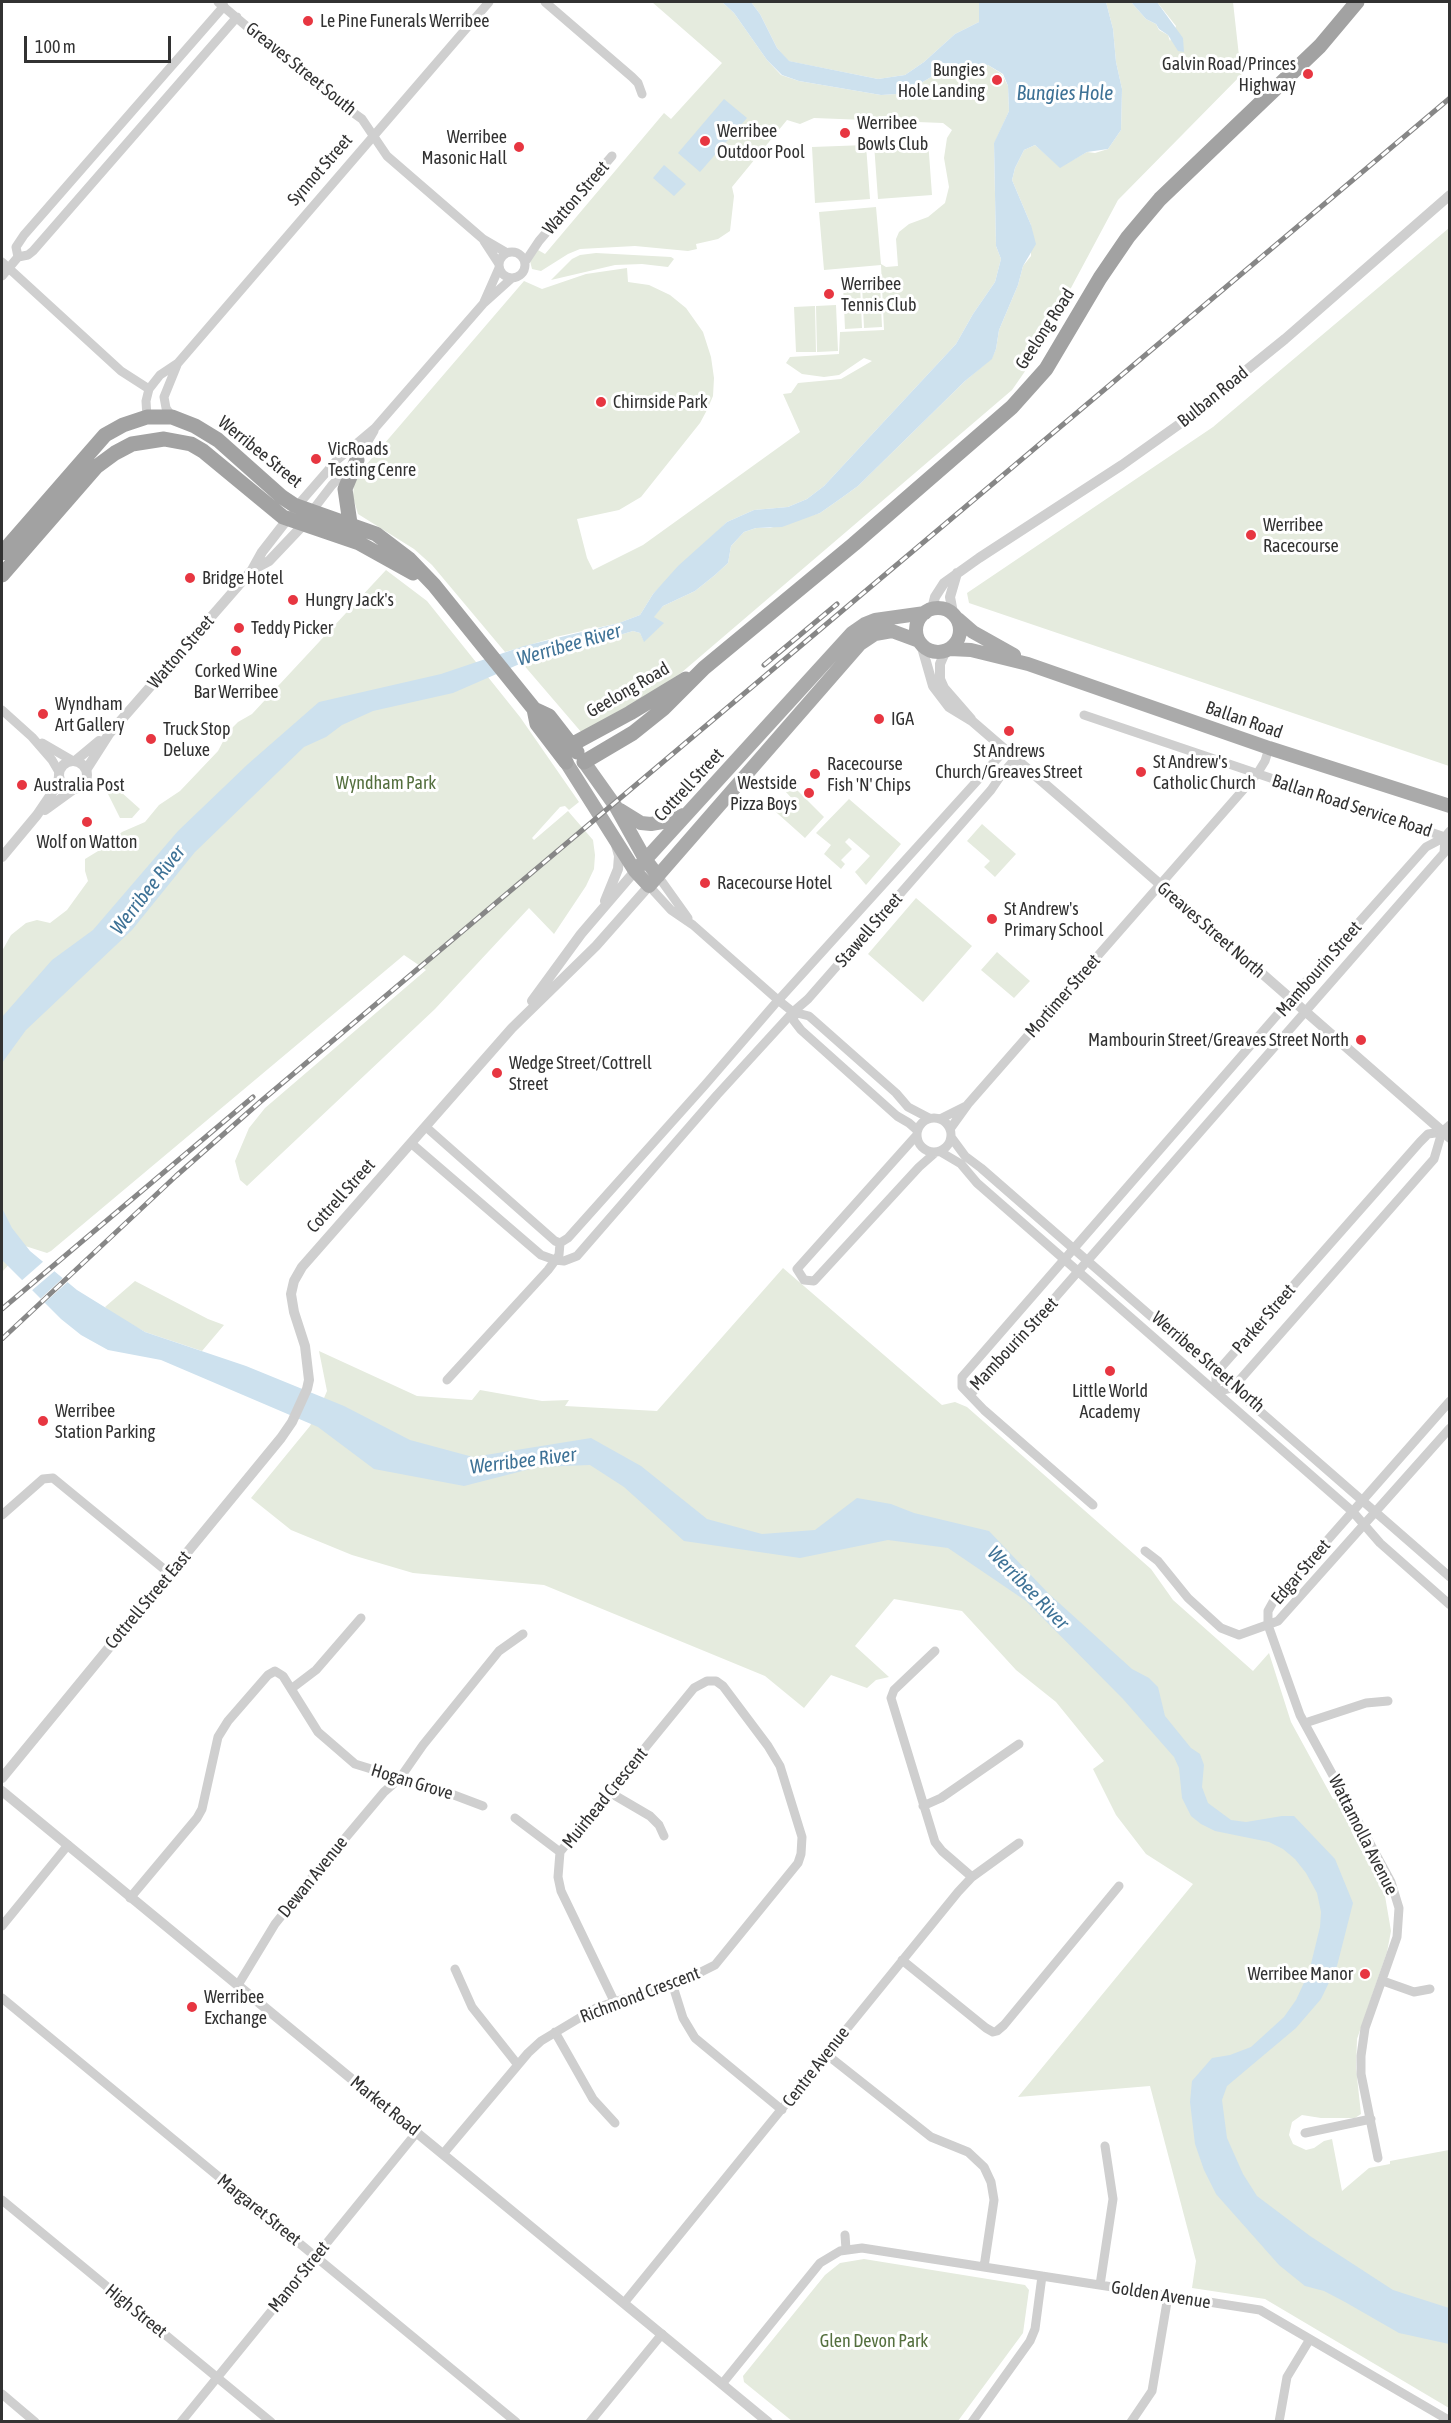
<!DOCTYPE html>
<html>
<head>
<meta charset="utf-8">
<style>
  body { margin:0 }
  #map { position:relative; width:1451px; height:2423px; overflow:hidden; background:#fff; font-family:"Asap Condensed",sans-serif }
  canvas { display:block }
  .frame { position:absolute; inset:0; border:3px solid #323232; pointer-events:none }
  .scale { position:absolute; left:24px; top:36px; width:147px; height:27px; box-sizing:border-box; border:3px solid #323232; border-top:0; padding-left:8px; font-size:18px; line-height:21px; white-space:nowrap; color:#323232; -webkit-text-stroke:4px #fff; paint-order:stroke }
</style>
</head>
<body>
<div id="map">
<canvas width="1451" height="2423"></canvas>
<div class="frame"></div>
<div class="scale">100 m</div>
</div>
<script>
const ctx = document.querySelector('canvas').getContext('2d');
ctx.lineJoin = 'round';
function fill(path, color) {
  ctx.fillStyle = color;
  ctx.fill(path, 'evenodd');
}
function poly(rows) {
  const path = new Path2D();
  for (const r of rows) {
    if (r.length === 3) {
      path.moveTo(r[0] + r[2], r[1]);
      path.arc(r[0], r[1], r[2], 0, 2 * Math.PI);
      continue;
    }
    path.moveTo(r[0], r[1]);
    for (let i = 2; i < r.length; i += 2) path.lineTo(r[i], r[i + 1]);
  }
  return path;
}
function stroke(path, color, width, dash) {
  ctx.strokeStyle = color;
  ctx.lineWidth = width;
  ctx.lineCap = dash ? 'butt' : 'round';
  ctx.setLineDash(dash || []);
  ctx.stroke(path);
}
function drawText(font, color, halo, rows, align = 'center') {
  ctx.font = font + ' "Asap Condensed",sans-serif';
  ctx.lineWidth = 6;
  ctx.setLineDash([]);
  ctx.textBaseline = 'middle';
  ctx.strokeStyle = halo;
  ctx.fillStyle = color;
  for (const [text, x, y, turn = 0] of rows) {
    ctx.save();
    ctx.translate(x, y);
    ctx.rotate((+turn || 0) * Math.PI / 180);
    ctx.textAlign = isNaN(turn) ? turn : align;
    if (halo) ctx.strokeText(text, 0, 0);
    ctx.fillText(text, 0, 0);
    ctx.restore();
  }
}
fill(poly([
  [652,2,722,2,734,13,767,60,781,75,799,81,881,95,897,94,909,90,943,70,965,63,988,65,1002,74,1008,86,1009,111,994,144,996,246,1001,259,995,282,973,314,956,344,824,486,807,499,788,507,754,510,727,522,653,594,640,615,619,623,560,636,505,652,432,565,414,549,358,514,353,497,354,483,366,465,524,281,542,289,586,274,627,268,628,282,649,285,670,295,686,308,703,332,711,357,714,378,713,396,707,410,700,423,641,497,619,510,577,519,587,558,593,570,643,545,800,432,783,394,791,393,798,383,841,379,872,361,864,358,839,375,824,377,802,374,786,363,790,357,839,354,840,332,884,330,881,265,824,270,819,212,876,207,881,264,886,267,898,266,896,239,899,232,909,224,928,217,945,203,949,187,944,158,947,138,952,130,943,123,814,118,800,124,787,120,732,187,734,196,730,231,718,239,696,244,697,249,688,251,635,246,580,249,568,254,541,271,532,269,530,261,538,250,545,254,664,113,671,119,722,63],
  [751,2,979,2,979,22,955,34,924,62,905,75,878,79,788,61,777,48,760,14],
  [1106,2,1131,2,1146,19,1156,24,1159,30,1168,35,1170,41,1176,26,1157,2,1233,2,1239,56,1249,67,1118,200,1056,316,1044,344,1012,390,681,673,639,701,582,733,522,663,531,659,596,645,606,639,633,631,640,633,644,641,663,623,653,617,663,606,695,591,715,575,728,563,731,546,744,532,756,528,770,528,820,513,840,499,858,486,965,381,992,358,996,349,999,330,1018,285,1023,266,1031,256,1031,225,1012,180,1015,168,1024,150,1035,145,1060,167,1087,152,1095,153,1108,149,1121,130,1122,89,1116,62,1113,29],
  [928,140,932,195,878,199,874,144],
  [866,145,870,199,815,203,812,147],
  [1449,228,1449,766,969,603,967,593,1213,427],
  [596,253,671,257,674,259,668,267,642,264,615,265,551,280,572,259,580,255],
  [880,284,882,327,864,328,862,285],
  [860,285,862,328,845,329,843,285],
  [836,305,838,351,817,352,816,306],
  [815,306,816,352,796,352,794,307],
  [386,570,427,601,520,717,579,802,569,810,565,806,560,807,532,838,534,840,568,811,593,840,595,855,594,869,586,886,554,934,529,908,435,1009,247,1186,240,1180,235,1161,249,1128,265,1108,426,970,404,955,51,1251,47,1253,22,1245,13,1260,2,1272,2,951,11,935,26,923,37,920,50,923,67,910,88,881,85,871,85,859,103,848,122,832,145,822,159,805,180,791,218,751,228,732,238,722,252,714],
  [112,784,140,809,132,818,120,818,106,790],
  [792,785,824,817,805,838,768,805,771,802,787,816,797,804,785,791],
  [849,799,901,844,866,885,855,872,870,856,849,838,845,842,852,849,841,860,845,864,841,869,824,854,831,845,816,833],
  [982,824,1016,854,995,877,984,867,990,861,967,841],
  [916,898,972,946,923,1002,868,954],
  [997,952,1030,981,1014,998,981,970],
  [783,1268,942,1405,955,1402,967,1407,1151,1569,1173,1600,1253,1671,1269,1653,1291,1722,1333,1799,1338,1800,1350,1817,1352,1833,1380,1884,1385,1896,1391,1931,1387,1952,1357,2039,1356,2068,1361,2114,1355,2118,1321,2118,1302,2115,1292,2122,1289,2135,1293,2144,1306,2150,1314,2148,1324,2141,1332,2139,1342,2191,1369,2168,1390,2164,1390,2161,1449,2150,1449,2408,1265,2299,1192,2288,1196,2261,1150,2086,1018,2097,1193,1884,1146,1854,1116,1815,1093,1769,1104,1761,1056,1702,1016,1670,962,1611,894,1599,855,1646,889,1677,876,1680,867,1688,831,1675,804,1708,765,1676,544,1585,413,1573,352,1555,291,1530,251,1498,310,1426,324,1398,327,1391,319,1351,417,1396,472,1400,480,1390,542,1401,569,1400,565,1406,657,1411],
  [135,1281,208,1319,224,1325,202,1351,145,1332,111,1313,105,1307],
  [864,2259,1025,2285,1029,2290,1023,2333,958,2421,792,2421,744,2382,743,2376,825,2275,840,2263]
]), '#e5ebde');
fill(poly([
  [722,2,751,2,760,14,777,48,789,61,878,79,905,75,924,62,955,34,979,22,979,2,1106,2,1113,29,1116,62,1122,89,1121,130,1108,149,1087,152,1060,168,1035,145,1024,150,1015,168,1012,180,1031,225,1036,244,1023,266,1018,285,999,330,996,349,992,359,965,381,858,486,840,499,820,513,782,527,756,528,744,532,731,546,728,563,715,575,695,591,663,606,654,617,664,623,644,642,640,633,633,631,606,639,596,645,531,659,453,693,373,711,342,725,326,737,304,747,195,852,132,930,26,1030,2,1063,2,1017,52,960,93,930,178,831,248,764,319,702,441,674,524,646,619,623,640,615,653,594,678,566,727,522,754,510,788,507,807,499,824,486,956,344,973,314,995,282,1001,259,996,246,994,143,1009,111,1008,86,1003,74,988,65,965,63,943,70,909,90,897,94,881,95,799,81,782,75,767,60,734,13],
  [1131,2,1157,2,1183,38,1184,52,1178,51,1168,35,1159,29,1156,24,1146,19],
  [724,99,747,118,700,172,678,153],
  [664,165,686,184,674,196,653,178],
  [2,1208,12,1228,30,1251,77,1290,145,1332,246,1366,344,1406,410,1440,473,1457,591,1438,641,1466,707,1519,762,1534,815,1530,857,1498,891,1504,914,1513,989,1531,1048,1593,1132,1669,1149,1678,1158,1687,1165,1716,1191,1748,1200,1754,1204,1765,1202,1787,1208,1803,1231,1820,1246,1822,1282,1816,1294,1816,1335,1859,1353,1903,1337,1966,1321,1999,1296,2028,1227,2086,1222,2100,1227,2138,1243,2174,1257,2196,1310,2236,1393,2290,1449,2308,1449,2344,1399,2333,1345,2302,1324,2291,1305,2286,1279,2265,1216,2194,1204,2170,1195,2144,1190,2102,1192,2081,1212,2058,1230,2055,1251,2047,1284,2017,1296,2000,1309,1972,1320,1927,1321,1912,1317,1893,1306,1873,1295,1859,1283,1849,1269,1842,1215,1831,1201,1824,1191,1816,1182,1798,1179,1768,1174,1757,1123,1699,1026,1601,948,1548,888,1540,800,1558,684,1541,624,1487,590,1465,538,1467,464,1486,374,1469,318,1427,161,1360,108,1350,81,1335,61,1319,2,1260]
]), '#cde1ee');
fill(poly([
  [45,1260,57,1269,30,1292,20,1282],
  [65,1276,70,1280,42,1305,38,1301]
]), '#fff');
stroke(poly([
  [218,2,323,91,362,119,387,156,483,239,507,253],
  [545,2,632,77,638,83,642,94],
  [484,241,499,264],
  [512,265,13],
  [18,257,16,247,24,235,224,6],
  [2,262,121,371,149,389],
  [525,262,539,241,612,156],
  [2,276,18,257,28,255,33,251,237,17],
  [484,302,499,268],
  [147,417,146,401,149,389,160,375,178,363,489,2],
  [172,417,166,408,164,397,177,365],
  [297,506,337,460,375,428,483,304,512,278],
  [312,511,332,485,357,460,374,431],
  [2,710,32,737,52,760,59,772],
  [1084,715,1445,837],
  [42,743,73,761],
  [658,876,688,918],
  [649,886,671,910,693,925,778,1000,793,1012,809,1016,896,1093,908,1107,929,1118],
  [793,1012,794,1021,801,1030,897,1116,909,1123,917,1130],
  [934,1135,17],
  [940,1119,966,1106],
  [426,1127,555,1241,560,1243],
  [950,1129,968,1104,1257,774,1265,761,1269,748],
  [1442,1132,1428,1134,1420,1142,1224,1364,1216,1374,1216,1392,1232,1388,1237,1383,1434,1159,1442,1132,1450,1125],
  [916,1136,797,1269,804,1280,814,1281,919,1167,936,1152],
  [951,1137,965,1156,981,1168,1450,1577],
  [412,1144,541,1255,555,1260,564,1261,577,1256,717,1095,793,1012,808,999,991,790,1002,774,1015,759],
  [939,1151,961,1164,977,1183,1353,1512,1380,1543,1450,1605],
  [560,1243,568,1238,705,1085,774,1005,1005,750],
  [447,1380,548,1270,559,1255,560,1243],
  [970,1395,1444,853,1445,837,1450,831],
  [1093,1505,984,1410,962,1387,962,1377,1304,984,1426,847,1445,837],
  [2,1515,43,1479,53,1478,170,1574],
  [1145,1551,1158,1561,1188,1598,1221,1628,1239,1635,1278,1621,1450,1428],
  [935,1651,894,1690,891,1698,935,1842,942,1851,972,1877],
  [291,1689,316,1670,361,1618],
  [1305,1723,1366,1703,1388,1701],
  [609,1792,650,1816,659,1825,664,1836],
  [923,1806,941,1798,1019,1744],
  [515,1818,560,1852],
  [130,1898,197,1818,202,1809,218,1737,228,1721,268,1675,275,1671,283,1676,318,1732,355,1764,446,1792,483,1806],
  [2,1926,68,1845],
  [902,1960,986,2028,993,2032,997,2031,1004,2025,1119,1886],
  [455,1969,472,2007,518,2065],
  [1383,1981,1414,1992,1430,1989],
  [672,1983,683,2018,695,2038,782,2110],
  [238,1985,275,1924,310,1880,384,1792,400,1778,423,1745,499,1651,523,1634],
  [2,1998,516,2422],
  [555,2032,593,2099,615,2123],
  [826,2054,931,2137,968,2152,984,2167,991,2182,994,2200,984,2267],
  [1305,2133,1371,2119],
  [443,2154,528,2053,541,2041,596,2008,691,1977,715,1965,798,1863,801,1854,802,1837,780,1766,768,1746,723,1686,716,1681,707,1681,694,1688,560,1852,558,1877,561,1891,614,2001],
  [1378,2158,1361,2074,1361,2056,1365,2028,1397,1937,1399,1908,1391,1882,1300,1715,1268,1625,1268,1611,1273,1602,1450,1401],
  [2,2200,271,2422],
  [845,2235,846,2249],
  [1100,2285,1113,2199,1105,2146],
  [624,2303,958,1892,972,1877,1019,1843],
  [722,2384,820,2263,840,2251,862,2248,1260,2310,1450,2421],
  [2,2394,35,2422],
  [181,2422,417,2132],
  [590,2422,662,2334],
  [972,2422,1030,2341,1035,2329,1042,2276],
  [1131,2422,1152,2391,1168,2296],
  [1279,2422,1287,2377,1310,2339]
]), '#cfcfcf', 9);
stroke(poly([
  [252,570,269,561,307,521],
  [932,609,935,597,944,583,979,558,1122,465,1181,423,1285,339,1450,195],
  [953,613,950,597,957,573],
  [921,644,933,686,949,707,972,721,1074,809,1450,1138],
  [946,650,940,664,940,679,944,688,971,719],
  [73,775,14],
  [75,761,99,741],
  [86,770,109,734,252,570,262,552,290,516],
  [45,810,74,789],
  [2,857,37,815,58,784,59,776],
  [605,901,618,869,619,856,616,845],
  [532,1001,581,934,635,871],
  [2,1778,281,1438,292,1422,307,1389,309,1380,305,1346,294,1312,291,1294,294,1281,302,1267,512,1028,596,946,649,886],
  [2,1791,768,2422]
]), '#cfcfcf', 10);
stroke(poly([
  [938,630,22],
  [958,619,973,632,1014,655],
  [950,649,971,650,1028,664,1269,748,1450,806],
  [566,762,635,871,649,886,860,644,875,634,892,631,919,641],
  [584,762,616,807,645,859,658,876],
  [620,810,641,823,651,824,674,820,683,815],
  [635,871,852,633,865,624,875,620,925,613]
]), '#aaa', 14);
stroke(poly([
  [350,523,345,489,357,460],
  [2,553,105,435,123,425,147,417,172,417,195,426,218,440,282,497,294,505,376,534,409,559,434,585,534,709,537,724,566,762],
  [2,575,96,467,115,453,132,444,164,439,191,444,203,451,283,517,359,543,413,573],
  [534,709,549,716,577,752],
  [571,745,630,713,686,679],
  [584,762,633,733,663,709,704,668,854,544,1012,407,1046,369,1100,278,1128,237,1160,199,1320,46,1357,2]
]), '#a2a2a2', 15);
const rail = poly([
  [764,665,837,604],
  [2,1309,253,1097],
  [2,1339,176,1176,260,1102,1450,98]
]);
stroke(rail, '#878787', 5);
stroke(rail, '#fff', 3, [9]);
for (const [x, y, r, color] of [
  [308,21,6,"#e73641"],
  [1308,74,6,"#e73641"],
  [997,80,6,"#e73641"],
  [845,133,6,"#e73641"],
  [705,141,6,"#e73641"],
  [519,147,6,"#e73641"],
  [829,294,6,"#e73641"],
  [601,402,6,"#e73641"],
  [316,459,6,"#e73641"],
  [1251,535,6,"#e73641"],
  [190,578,6,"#e73641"],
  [293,600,6,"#e73641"],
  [239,628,6,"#e73641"],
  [236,651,6,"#e73641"],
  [43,714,6,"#e73641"],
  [879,719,6,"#e73641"],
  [1009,731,6,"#e73641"],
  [151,739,6,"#e73641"],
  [1141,772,6,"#e73641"],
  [815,774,6,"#e73641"],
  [22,785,6,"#e73641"],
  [809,793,6,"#e73641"],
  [87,822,6,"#e73641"],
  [705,883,6,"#e73641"],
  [992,919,6,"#e73641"],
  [1361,1040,6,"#e73641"],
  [497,1073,6,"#e73641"],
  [1110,1371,6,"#e73641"],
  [43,1421,6,"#e73641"],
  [1365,1974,6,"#e73641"],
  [192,2007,6,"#e73641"]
]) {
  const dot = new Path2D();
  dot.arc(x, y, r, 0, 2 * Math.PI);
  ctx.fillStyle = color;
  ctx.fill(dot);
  stroke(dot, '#fff', 2);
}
drawText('18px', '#323232', '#fff', [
  ["Le Pine Funerals Werribee",320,21],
  ["Galvin Road/Princes",1296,64,"right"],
  ["Highway",1296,85,"right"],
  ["Bungies",985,70,"right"],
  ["Hole Landing",985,91,"right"],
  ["Werribee",857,123],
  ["Bowls Club",857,144],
  ["Werribee",717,131],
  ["Outdoor Pool",717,152],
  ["Werribee",507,137,"right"],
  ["Masonic Hall",507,158,"right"],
  ["Werribee",841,284],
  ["Tennis Club",841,305],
  ["Chirnside Park",613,402],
  ["VicRoads",328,449],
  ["Testing Cenre",328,470],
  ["Werribee",1263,525],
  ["Racecourse",1263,546],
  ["Bridge Hotel",202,578],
  ["Hungry Jack's",305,600],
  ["Teddy Picker",251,628],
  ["Corked Wine",236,671,"center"],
  ["Bar Werribee",236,692,"center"],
  ["Wyndham",55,704],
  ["Art Gallery",55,725],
  ["IGA",891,719],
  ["Truck Stop",163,729],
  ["Deluxe",163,750],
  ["St Andrews",1009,751,"center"],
  ["Church/Greaves Street",1009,772,"center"],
  ["St Andrew's",1153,762],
  ["Catholic Church",1153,783],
  ["Racecourse",827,764],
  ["Fish 'N' Chips",827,785],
  ["Westside",797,783,"right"],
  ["Pizza Boys",797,804,"right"],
  ["Australia Post",34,785],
  ["Wolf on Watton",87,842,"center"],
  ["Racecourse Hotel",717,883],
  ["St Andrew's",1004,909],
  ["Primary School",1004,930],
  ["Mambourin Street/Greaves Street North",1349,1040,"right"],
  ["Wedge Street/Cottrell",509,1063],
  ["Street",509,1084],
  ["Little World",1110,1391,"center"],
  ["Academy",1110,1412,"center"],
  ["Werribee",55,1411],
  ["Station Parking",55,1432],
  ["Werribee Manor",1353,1974,"right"],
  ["Werribee",204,1997],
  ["Exchange",204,2018]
], 'left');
drawText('18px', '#323232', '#fff', [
  ["Greaves Street South",301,69,39],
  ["Synnot Street",320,170,-49],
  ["Watton Street",576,198,-49],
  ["Geelong Road",1045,329,-57],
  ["Bulban Road",1213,397,-39],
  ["Werribee Street",260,452,39],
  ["Watton Street",181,652,-49],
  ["Geelong Road",628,690,-30],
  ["Ballan Road",1244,720,19],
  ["Cottrell Street",689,785,-47],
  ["Ballan Road Service Road",1352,806,18],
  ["Stawell Street",869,930,-49],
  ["Greaves Street North",1211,930,41],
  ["Mambourin Street",1319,969,-49],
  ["Mortimer Street",1063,996,-49],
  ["Cottrell Street",341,1196,-48],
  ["Parker Street",1264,1319,-49],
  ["Mambourin Street",1014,1344,-47],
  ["Werribee Street North",1208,1362,41],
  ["Edgar Street",1301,1572,-49],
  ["Cottrell Street East",148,1600,-50],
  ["Hogan Grove",412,1782,17],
  ["Muirhead Crescent",605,1798,-51],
  ["Wattamolla Avenue",1363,1835,63],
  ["Dewan Avenue",313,1877,-51],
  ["Richmond Crescent",640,1995,-21],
  ["Centre Avenue",816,2067,-52],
  ["Market Road",385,2106,39],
  ["Margaret Street",259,2210,39],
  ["Manor Street",299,2277,-51],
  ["Golden Avenue",1161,2295,9],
  ["High Street",136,2311,39]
]);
drawText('18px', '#546f3e', '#fff', [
  ["Wyndham Park",386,783],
  ["Glen Devon Park",874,2341]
]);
drawText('italic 20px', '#3e7296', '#fff', [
  ["Bungies Hole",1065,94],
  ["Werribee River",569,645,-16],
  ["Werribee River",148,890,-52],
  ["Werribee River",523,1461,-7],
  ["Werribee River",1028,1588,46]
]);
</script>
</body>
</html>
